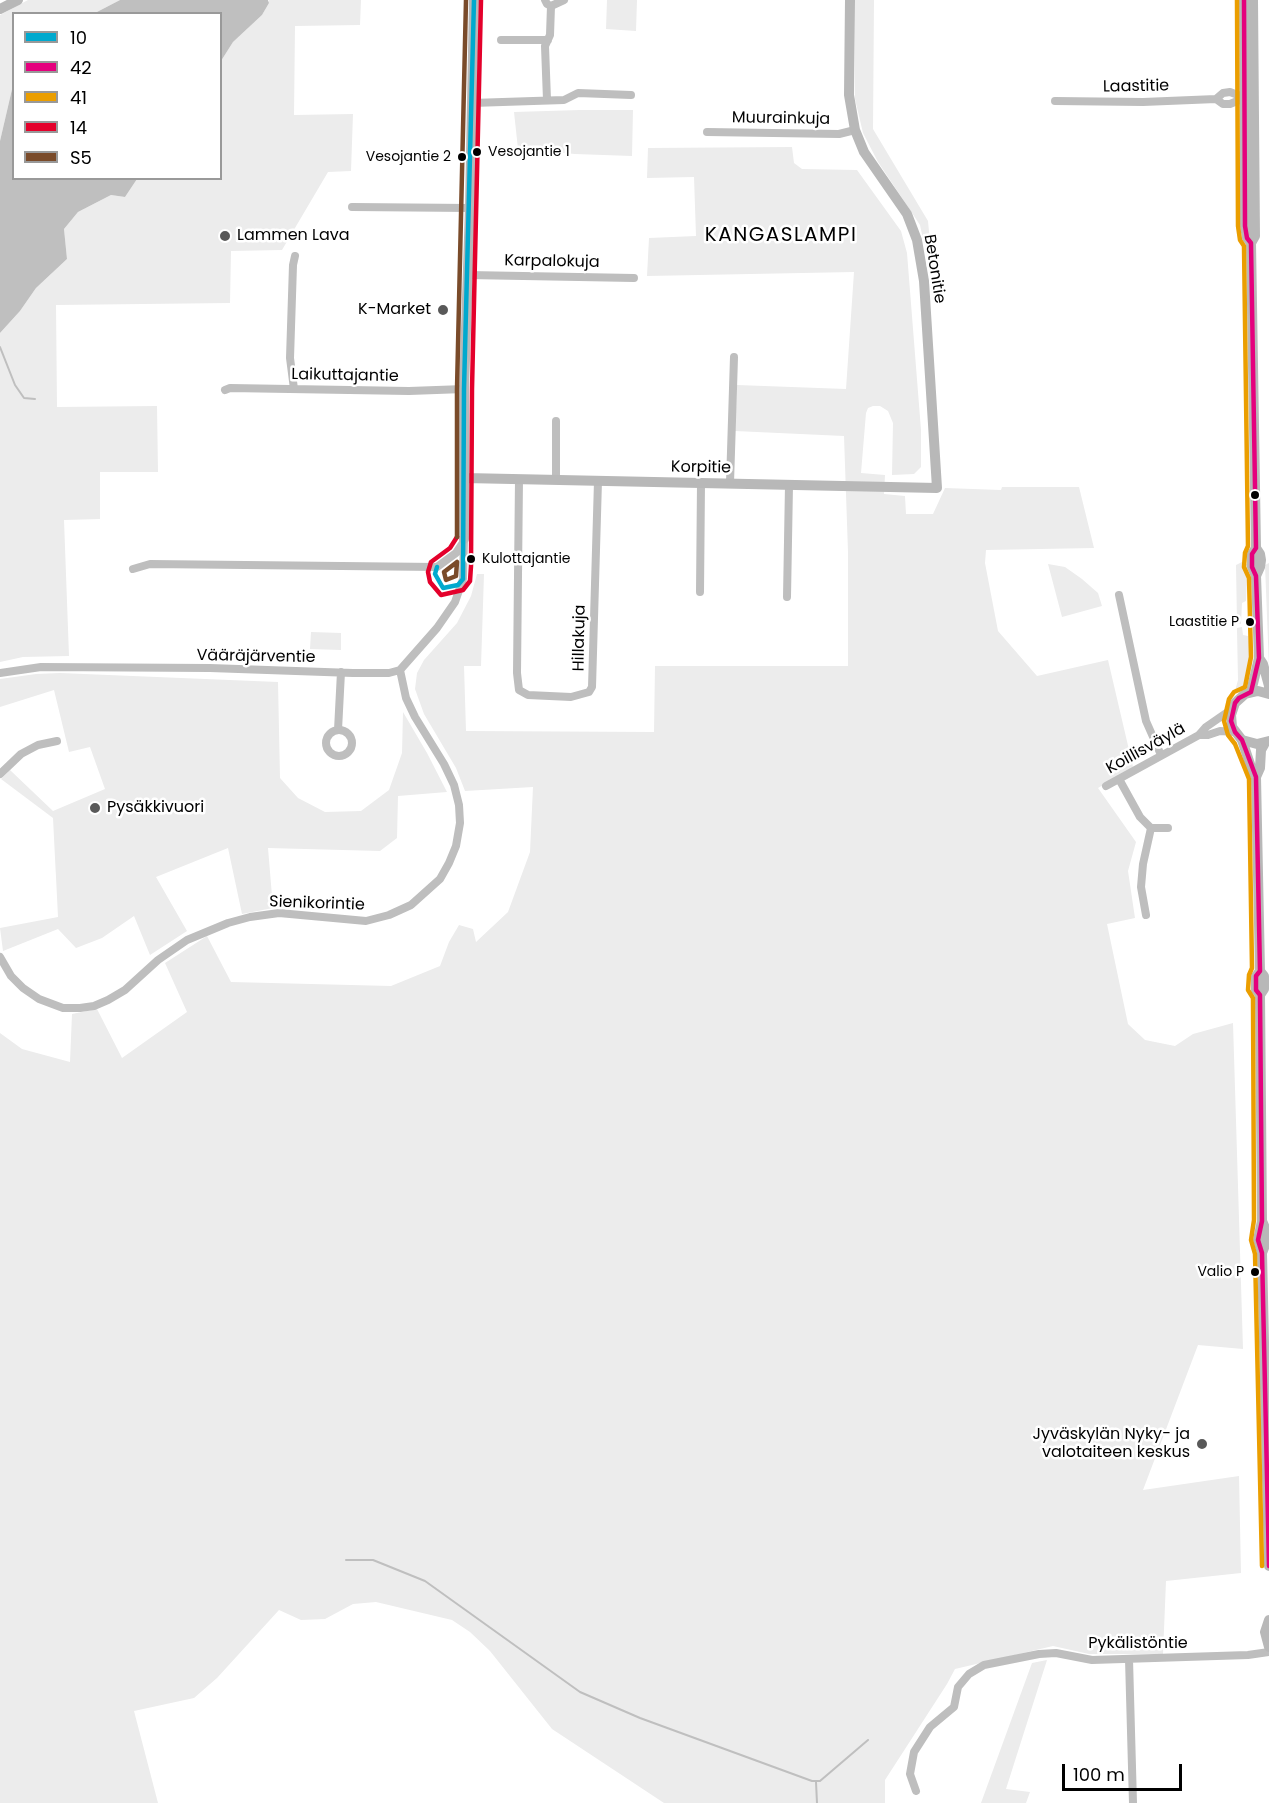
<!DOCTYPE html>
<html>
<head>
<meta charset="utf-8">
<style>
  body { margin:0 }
  #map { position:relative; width:1269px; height:1803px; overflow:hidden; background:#fff; font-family:Poppins,sans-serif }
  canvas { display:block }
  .legend { position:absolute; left:12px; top:12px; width:210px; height:168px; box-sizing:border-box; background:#fff; border:2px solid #999; margin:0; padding:8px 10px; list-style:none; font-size:18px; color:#000 }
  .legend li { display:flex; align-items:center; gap:12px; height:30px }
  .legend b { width:30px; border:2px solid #999 }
  .scale { position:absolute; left:1062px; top:1764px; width:120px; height:27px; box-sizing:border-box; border:3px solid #000; border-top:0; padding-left:8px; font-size:18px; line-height:21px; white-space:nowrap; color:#000; -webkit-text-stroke:4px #fff; paint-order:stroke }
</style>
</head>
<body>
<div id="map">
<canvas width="1269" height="1803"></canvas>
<ul class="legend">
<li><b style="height:8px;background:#00a9ce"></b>10</li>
<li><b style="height:8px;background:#e5007d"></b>42</li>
<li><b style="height:8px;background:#eb9e00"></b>41</li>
<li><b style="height:8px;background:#e4002b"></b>14</li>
<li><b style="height:8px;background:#7a4b2a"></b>S5</li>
</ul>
<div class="scale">100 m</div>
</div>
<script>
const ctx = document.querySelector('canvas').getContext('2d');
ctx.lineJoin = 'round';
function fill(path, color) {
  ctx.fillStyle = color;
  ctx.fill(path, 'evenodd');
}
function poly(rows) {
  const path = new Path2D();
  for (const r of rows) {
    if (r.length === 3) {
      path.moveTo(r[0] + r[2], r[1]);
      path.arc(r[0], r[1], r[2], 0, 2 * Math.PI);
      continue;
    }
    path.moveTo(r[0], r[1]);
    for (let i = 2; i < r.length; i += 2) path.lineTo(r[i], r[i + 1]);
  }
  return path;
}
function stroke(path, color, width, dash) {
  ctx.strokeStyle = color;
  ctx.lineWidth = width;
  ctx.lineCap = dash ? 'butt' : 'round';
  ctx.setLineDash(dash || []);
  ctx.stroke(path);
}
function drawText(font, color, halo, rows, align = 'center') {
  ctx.font = font + ' Poppins,sans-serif';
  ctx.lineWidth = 5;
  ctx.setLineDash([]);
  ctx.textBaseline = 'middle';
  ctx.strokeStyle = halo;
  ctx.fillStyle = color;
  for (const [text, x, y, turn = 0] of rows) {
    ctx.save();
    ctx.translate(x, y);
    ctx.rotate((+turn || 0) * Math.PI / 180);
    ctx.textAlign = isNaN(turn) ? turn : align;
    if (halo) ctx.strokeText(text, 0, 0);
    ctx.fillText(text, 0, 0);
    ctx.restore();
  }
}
fill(poly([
  [28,0,120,0,95,13,14,14,13,85,0,141,0,15],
  [269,0,361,0,360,25,295,26,294,115,353,114,351,171,328,172,282,250,231,251,230,303,56,305,57,407,157,406,158,472,100,472,100,519,64,520,69,656,23,657,0,662,0,333,20,311,36,288,67,259,64,229,78,212,111,195,125,197,137,179,220,178,221,61,233,42,262,15,269,3],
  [607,0,637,0,636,31,606,29],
  [855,0,874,0,873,129,928,221,930,242,923,239,920,225,878,162,863,133,855,99],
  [580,110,633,110,632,156,575,154,518,149,514,112],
  [792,147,794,163,802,169,857,170,901,231,907,253,921,430,921,467,914,474,892,475,893,423,888,411,880,406,873,406,868,408,866,413,861,473,885,475,884,494,905,496,906,514,933,514,945,488,1001,490,1002,487,1079,487,1094,548,986,550,985,563,998,631,1037,676,1108,660,1133,767,1098,788,1136,842,1128,871,1135,918,1107,924,1128,1024,1145,1040,1175,1046,1193,1034,1233,1023,1243,1349,1198,1345,1143,1490,1239,1476,1241,1573,1166,1581,1163,1654,1089,1654,1053,1646,955,1669,947,1684,885,1780,885,1803,664,1803,552,1729,490,1651,470,1632,452,1620,376,1602,353,1604,325,1619,301,1620,279,1610,217,1678,194,1698,134,1711,158,1803,0,1803,0,1033,22,1049,70,1062,72,1014,97,1009,122,1058,187,1012,165,963,207,936,231,982,391,986,440,966,449,942,459,925,473,929,476,942,508,912,530,852,533,787,465,791,456,768,424,714,415,689,417,673,424,660,457,623,471,596,477,574,484,574,481,666,464,666,466,731,654,732,655,666,848,666,848,552,844,436,735,431,737,385,846,389,854,272,647,276,649,238,696,236,694,177,647,178,648,148],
  [1242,562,1247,564,1247,579,1246,601,1242,603,1241,624,1237,623,1236,565],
  [1269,563,1269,667,1265,565],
  [1048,564,1065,567,1082,579,1098,593,1102,606,1062,617],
  [1242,627,1243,635,1248,636,1252,664,1248,685,1238,693,1235,691,1238,680,1237,630,1237,628],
  [311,632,341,633,341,650,310,649],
  [60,673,278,682,280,778,298,798,325,812,361,811,389,790,402,753,403,712,427,753,447,792,398,796,397,838,380,851,268,848,273,908,242,914,228,848,156,877,187,931,150,955,134,916,102,938,76,948,58,929,3,951,0,928,58,917,53,818,1,779,10,770,53,811,105,789,90,747,69,752,54,690,0,707,0,679,36,674],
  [1047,1660,1006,1789,1030,1792,1026,1803,981,1803,1032,1663]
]), '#ececec');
fill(poly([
  [120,0,268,0,269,3,262,15,233,42,221,61,220,14,95,13],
  [13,85,14,178,137,179,125,197,111,195,78,212,64,229,67,259,36,288,20,311,0,333,0,141]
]), '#bfbfbf');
stroke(poly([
  [0,347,15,385,24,398,35,399],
  [346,1560,373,1560,425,1581,580,1692,640,1718,812,1781,820,1781,868,1740],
  [816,1782,817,1803]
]), '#bfbfbf', 2);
stroke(poly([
  [545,0,547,4,551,6,564,0],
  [501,40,548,40],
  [1216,99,1223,104,1230,104,1247,97],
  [547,100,545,46,550,35,551,6],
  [1055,101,1143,102,1216,99,1223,93,1230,92,1243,97],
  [472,103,564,100,578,93,631,95],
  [707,132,839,134,855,130],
  [352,207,470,208],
  [468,275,634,278],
  [294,389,290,358,293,265,295,256],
  [225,390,230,388,409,391,464,389],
  [556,421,556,480],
  [519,479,517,673,519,690,528,695,571,697,589,692,592,687,598,481],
  [730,483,734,357],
  [133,569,150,564,437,567,456,553,464,541],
  [700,592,701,483],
  [1119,595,1146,721,1161,755],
  [787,597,789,485],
  [0,673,41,667,210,668,353,673,389,673,400,670,437,628,455,602,463,579,464,539],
  [339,743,13],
  [338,730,341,672],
  [1199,735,1208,735,1220,731,1235,732],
  [0,774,21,754,38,745,57,741],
  [1119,779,1140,817,1151,828,1168,828],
  [1106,786,1199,735,1206,727,1232,709],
  [1146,915,1141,887,1143,864,1151,828],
  [0,957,11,976,23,988,39,999,63,1008,80,1008,94,1006,108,1000,125,990,158,960,187,940,228,923,250,917,279,913,366,921,389,915,411,905,440,879,449,863,456,846,460,823,459,805,454,785,444,764,415,717,406,698,400,670],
  [1129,1659,1133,1803],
  [916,1791,910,1774,914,1752,930,1727,954,1707,958,1687,969,1674,984,1665,1039,1654,1056,1653,1092,1660,1248,1655,1269,1652]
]), '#bebebe', 8);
stroke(poly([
  [1244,0,1245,226,1247,238,1251,243],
  [0,9,18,0],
  [465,478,937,488,924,281,917,240,907,214,864,152,855,130,849,95,850,0],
  [464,539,464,389,470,208,474,0],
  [1256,548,1260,554,1261,560,1260,567,1256,576],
  [1259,658,1263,664,1269,686],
  [1251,692,1259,658,1256,576,1252,567,1252,554,1256,548,1251,243,1255,236,1253,0],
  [1242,740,1252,770,1256,777],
  [1269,741,1257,744,1242,740,1232,727,1231,715,1235,703,1245,694,1258,691,1269,694],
  [1260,971,1256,976,1256,990,1260,995,1262,1221,1258,1240,1262,1253,1269,1566],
  [1260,995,1264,989,1264,976,1260,971,1256,777,1260,768,1261,750,1265,743],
  [1262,1221,1266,1230,1267,1240,1262,1253],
  [1269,1620,1265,1632,1269,1647]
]), '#b8b8b8', 10);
stroke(poly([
  [437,567,435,574,443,588,458,585,463,579],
  [463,579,464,389,474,0]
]), '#00a9ce', 4.5);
stroke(poly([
  [1244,0,1245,226,1247,238,1251,243,1256,548,1252,554,1252,567,1256,576,1259,658,1251,692,1239,698,1235,703,1231,721,1235,732,1242,740,1256,777,1260,971,1256,976,1256,990,1260,995,1262,1221,1258,1240,1262,1253,1269,1566]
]), '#e5007d', 4.5);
stroke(poly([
  [1237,0,1238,226,1240,240,1244,246,1248,546,1245,553,1244,567,1249,578,1251,657,1245,687,1234,692,1229,699,1224,721,1228,735,1235,744,1249,779,1252,968,1249,975,1248,990,1253,998,1254,1220,1251,1240,1255,1254,1262,1566]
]), '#eb9e00', 4.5);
stroke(poly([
  [457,537,450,548,431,562,428,572,430,582,441,595,463,590,470,581,471,566,472,389,481,0]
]), '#e4002b', 4.5);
stroke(poly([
  [457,537,457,389,466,0],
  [457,562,456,576,446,580,444,572,457,562]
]), '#7a4b2a', 4.5);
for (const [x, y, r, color] of [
  [477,152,5,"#000"],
  [462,157,5,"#000"],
  [225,236,6,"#595959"],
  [443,310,6,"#595959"],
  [1255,495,5,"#000"],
  [471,559,5,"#000"],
  [1250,622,5,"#000"],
  [95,808,6,"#595959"],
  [1255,1272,5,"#000"],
  [1202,1444,6,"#595959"]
]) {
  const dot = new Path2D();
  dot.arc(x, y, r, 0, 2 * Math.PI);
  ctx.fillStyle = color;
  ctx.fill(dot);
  stroke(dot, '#fff', 2);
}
drawText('14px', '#000', '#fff', [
  ["Vesojantie 1",488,152,"left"],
  ["Vesojantie 2",451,157],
  ["Kulottajantie",482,559,"left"],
  ["Laastitie P",1239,622],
  ["Valio P",1244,1272]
], 'right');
drawText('16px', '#000', '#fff', [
  ["Laastitie",1136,87,-1],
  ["Muurainkuja",781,119,1],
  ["Karpalokuja",552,262,1],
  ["Betonitie",934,269,81],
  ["Laikuttajantie",345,376,1],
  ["Korpitie",701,468,1],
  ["Hillakuja",580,638,-89],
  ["Vääräjärventie",256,657,1],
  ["Koillisväylä",1146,749,-29],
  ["Sienikorintie",317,904,2],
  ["Pykälistöntie",1138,1644]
]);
drawText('16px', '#000', '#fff', [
  ["Lammen Lava",237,236],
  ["K-Market",431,310,"right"],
  ["Pysäkkivuori",107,808],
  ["Jyväskylän Nyky- ja",1190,1435,"right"],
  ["valotaiteen keskus",1190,1453,"right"]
], 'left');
ctx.letterSpacing = '1.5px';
drawText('20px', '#000', '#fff', [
  ["KANGASLAMPI",781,236]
]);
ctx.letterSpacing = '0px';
</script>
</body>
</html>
